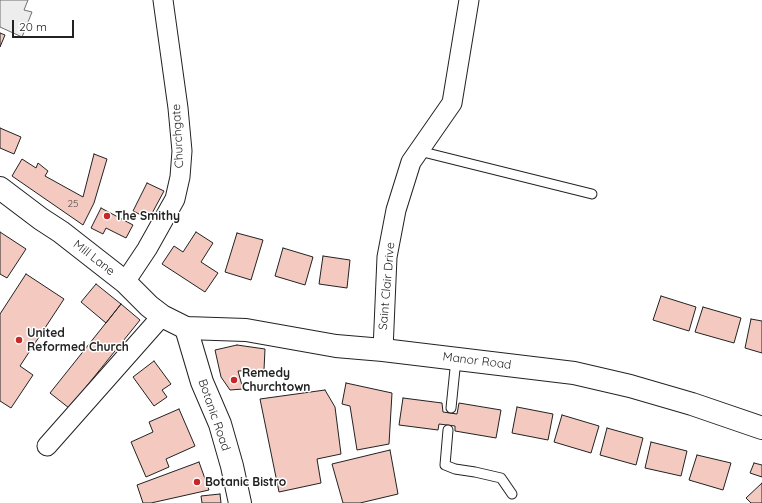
<!DOCTYPE html>
<html>
<head>
<meta charset="utf-8">
<style>
  body { margin:0 }
  #map { position:relative; width:762px; height:503px; overflow:hidden; background:#fff; font-family:Quicksand,sans-serif }
  canvas { display:block }
  .scale { position:absolute; left:12px; top:20px; width:62px; height:18px; box-sizing:border-box; border:2px solid #222; border-top:0; padding-left:5px; font-size:12px; line-height:14px; white-space:nowrap; color:#222; -webkit-text-stroke:3px #fff; paint-order:stroke }
</style>
</head>
<body>
<div id="map">
<canvas width="762" height="503"></canvas>
<div class="scale">20 m</div>
</div>
<script>
const ctx = document.querySelector('canvas').getContext('2d');
ctx.lineJoin = 'round';
function fill(path, color) {
  ctx.fillStyle = color;
  ctx.fill(path, 'evenodd');
}
function poly(rows) {
  const path = new Path2D();
  for (const r of rows) {
    path.moveTo(r[0], r[1]);
    for (let i = 2; i < r.length; i += 2) path.lineTo(r[i], r[i + 1]);
  }
  return path;
}
function stroke(path, color, width, dash) {
  ctx.strokeStyle = color;
  ctx.lineWidth = width;
  ctx.lineCap = dash ? 'butt' : 'round';
  ctx.setLineDash(dash || []);
  ctx.stroke(path);
}
function drawText(font, color, halo, rows, align = 'center') {
  ctx.font = font + ' Quicksand,sans-serif';
  ctx.lineWidth = 3;
  ctx.setLineDash([]);
  ctx.textBaseline = 'middle';
  ctx.strokeStyle = halo;
  ctx.fillStyle = color;
  for (const [text, x, y, turn = 0] of rows) {
    ctx.save();
    ctx.translate(x, y);
    ctx.rotate((+turn || 0) * Math.PI / 180);
    ctx.textAlign = isNaN(turn) ? turn : align;
    if (halo) ctx.strokeText(text, 0, 0);
    ctx.fillText(text, 0, 0);
    ctx.restore();
  }
}
const parking = poly([
  [0,0,28,0,24,10,32,12,22,37,0,27,0,0]
]);
fill(parking, '#ededed');
stroke(parking, '#6f6f6f', 1);
const building = poly([
  [0,33,5,35,0,47,0,33],
  [0,128,21,137,14,154,0,148,0,128],
  [94,154,107,159,94,203,83,225,12,176,22,159,36,168,38,163,48,171,45,176,83,197,94,154],
  [147,183,164,191,149,219,133,211,147,183],
  [101,208,133,225,126,238,106,228,103,234,91,228,101,208],
  [0,232,26,249,7,278,0,274,0,232],
  [196,232,213,243,201,262,218,273,205,292,162,264,174,246,183,252,196,232],
  [237,233,263,240,251,280,225,272,237,233],
  [283,248,313,257,305,285,275,276,283,248],
  [323,256,350,260,347,288,319,284,323,256],
  [26,274,64,299,20,366,33,375,11,408,0,401,0,314,26,274],
  [96,284,121,304,106,323,81,302,96,284],
  [661,296,696,307,689,331,653,320,661,296],
  [121,304,140,320,69,408,50,393,121,304],
  [703,307,741,318,734,343,695,332,703,307],
  [751,319,762,321,762,353,745,348,751,319],
  [237,345,265,349,264,370,238,371,243,389,230,390,221,377,215,350,237,345],
  [154,361,171,384,162,390,167,397,154,406,133,377,154,361],
  [346,383,392,393,389,444,357,450,350,406,342,404,346,383],
  [325,390,335,407,341,454,317,459,321,483,279,492,260,399,325,390],
  [403,398,442,403,443,412,457,414,459,403,501,410,496,438,455,431,455,426,439,424,438,430,399,425,403,398],
  [517,407,553,414,548,440,512,433,517,407],
  [179,409,195,446,166,459,169,467,146,477,131,442,153,432,149,422,179,409],
  [562,415,599,426,591,453,554,442,562,415],
  [607,428,643,438,636,465,600,455,607,428],
  [651,442,687,451,681,476,645,468,651,442],
  [390,450,398,494,360,503,343,503,332,464,390,450],
  [697,455,731,463,723,490,689,480,697,455],
  [199,462,209,490,151,503,143,503,137,485,199,462],
  [754,463,762,465,762,477,750,473,754,463],
  [762,483,762,503,751,503,746,498,762,483],
  [220,494,221,503,202,503,201,496,220,494]
]);
fill(building, '#f3c9c0');
stroke(building, '#222', 1);
const lane = poly([
  [419,151,592,194],
  [451,408,456,359],
  [448,430,445,465,455,469,475,472,501,478,512,494]
]);
const street = poly([
  [125,282,147,249,175,199,180,177,182,151,178,108,163,0],
  [383,350,387,257,396,210,411,162,452,103,469,0],
  [47,446,162,316]
]);
const secondary = poly([
  [186,328,202,382,220,424,232,466,240,503]
]);
const primary = poly([
  [0,188,41,219,61,232,125,282,149,306,162,316,186,328,246,330,336,346,383,350,574,373,630,386,692,404,762,428]
]);
stroke(lane, '#222', 11);
stroke(street, '#222', 21);
stroke(secondary, '#222', 24);
stroke(primary, '#222', 24);
stroke(lane, '#fff', 9);
stroke(street, '#fff', 19);
stroke(secondary, '#fff', 22);
stroke(primary, '#fff', 22);
for (const [x, y, r, color] of [
  [107,216,4,"#c62828"],
  [19,340,4,"#c62828"],
  [234,380,4,"#c62828"],
  [197,482,4,"#c62828"]
]) {
  const dot = new Path2D();
  dot.arc(x, y, r, 0, 2 * Math.PI);
  ctx.fillStyle = color;
  ctx.fill(dot);
  stroke(dot, '#fff', 1.5);
}
drawText('10px', '#564c4a', null, [
  ["25",73,204]
]);
drawText('12px', '#222', '#fff', [
  ["Churchgate",178,136,-93],
  ["Mill Lane",94,258,38],
  ["Saint Clair Drive",387,286,-85],
  ["Manor Road",477,361,7],
  ["Botanic Road",214,415,71]
]);
drawText('bold 12px', '#222', '#fff', [
  ["The Smithy",115,216],
  ["United",27,333],
  ["Reformed Church",27,347],
  ["Remedy",242,373],
  ["Churchtown",242,387],
  ["Botanic Bistro",205,482]
], 'left');
</script>
</body>
</html>
